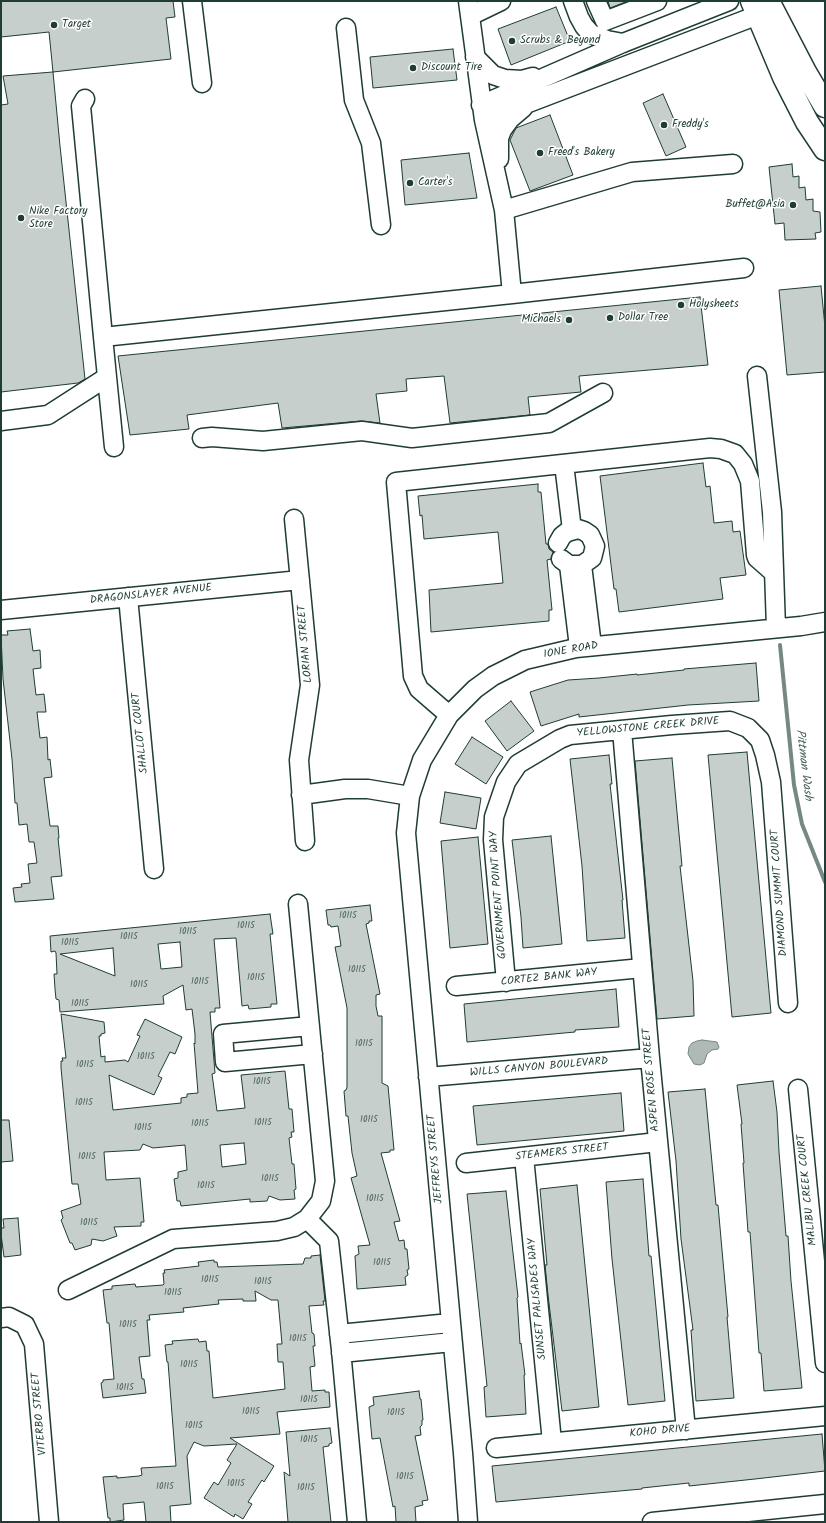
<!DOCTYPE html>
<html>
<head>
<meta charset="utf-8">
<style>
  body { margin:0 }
  #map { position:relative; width:826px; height:1523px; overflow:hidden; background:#fff; font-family:Kalam,sans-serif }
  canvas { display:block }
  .frame { position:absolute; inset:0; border:2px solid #1f3d34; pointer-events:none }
</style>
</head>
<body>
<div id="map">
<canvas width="826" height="1523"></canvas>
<div class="frame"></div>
</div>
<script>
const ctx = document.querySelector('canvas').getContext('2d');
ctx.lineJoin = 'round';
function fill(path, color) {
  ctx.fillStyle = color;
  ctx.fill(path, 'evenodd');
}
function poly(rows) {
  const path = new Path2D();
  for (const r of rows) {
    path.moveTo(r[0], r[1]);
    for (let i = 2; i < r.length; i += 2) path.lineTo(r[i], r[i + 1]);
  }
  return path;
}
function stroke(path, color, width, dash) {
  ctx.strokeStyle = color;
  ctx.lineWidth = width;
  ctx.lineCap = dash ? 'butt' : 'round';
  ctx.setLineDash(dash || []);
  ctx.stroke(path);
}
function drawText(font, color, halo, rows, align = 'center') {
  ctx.font = font + ' Kalam,sans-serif';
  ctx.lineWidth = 3;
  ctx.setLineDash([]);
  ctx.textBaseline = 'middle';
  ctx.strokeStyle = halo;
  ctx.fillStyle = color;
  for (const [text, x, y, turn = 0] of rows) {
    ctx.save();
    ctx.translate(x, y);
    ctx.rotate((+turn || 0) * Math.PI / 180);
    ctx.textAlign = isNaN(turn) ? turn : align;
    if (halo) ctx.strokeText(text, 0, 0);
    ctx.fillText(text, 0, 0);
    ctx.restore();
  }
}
const water = poly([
  [702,1040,717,1042,719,1047,718,1049,712,1050,707,1054,704,1063,700,1065,694,1064,688,1054,689,1047,692,1043,697,1041,702,1040]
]);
fill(water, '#afbab7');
stroke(water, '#758883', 1);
stroke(poly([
  [780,645,794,785,802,824,825,882]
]), '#758883', 4);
const building = poly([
  [1,1,173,1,175,17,166,18,171,59,53,72,49,32,1,37,1,1],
  [608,1,628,1,610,8,608,1],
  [556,7,570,41,511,65,498,29,556,7],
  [453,49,457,80,373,88,370,57,453,49],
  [53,72,60,146,85,379,78,383,1,392,1,105,8,104,3,76,53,72],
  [663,94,686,147,666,156,643,103,663,94],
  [550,115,573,175,530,191,510,140,516,128,550,115],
  [469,153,477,198,405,205,401,160,469,153],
  [792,164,793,177,799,176,799,188,805,187,806,200,813,199,813,211,820,212,821,232,815,233,816,239,785,240,784,223,775,224,769,167,792,164],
  [821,286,825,327,825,372,787,375,779,290,821,286],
  [700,297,708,365,579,376,581,392,528,397,530,415,450,423,444,376,406,379,407,391,376,394,380,423,361,421,282,428,278,403,187,415,189,429,130,435,118,356,700,297],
  [703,463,706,487,710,486,714,523,732,521,733,532,740,531,746,575,720,578,723,599,619,612,616,589,614,589,600,476,703,463],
  [538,484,538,492,541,492,546,544,548,544,549,549,553,552,551,559,547,560,552,610,549,610,549,621,431,632,429,590,503,583,498,532,424,539,422,515,420,516,418,496,538,484],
  [30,629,33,651,40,650,41,668,33,669,36,695,44,694,46,712,37,712,40,738,47,737,48,760,50,759,52,777,44,778,50,826,58,826,59,838,58,838,62,876,51,877,54,899,15,902,13,888,22,887,21,884,30,883,28,864,37,863,34,842,29,842,27,824,19,825,17,803,15,803,12,759,3,679,1,635,8,635,7,631,30,629],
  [756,663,759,701,688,705,579,717,579,714,541,726,530,692,568,680,599,678,637,674,637,675,684,670,684,669,756,663],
  [511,701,534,731,507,751,485,721,511,701],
  [472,737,503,757,486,784,455,764,472,737],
  [747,752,771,1013,732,1017,708,755,747,752],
  [609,755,612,784,610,784,623,900,622,900,625,938,587,941,582,866,570,759,609,755],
  [672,758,682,866,680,866,693,981,694,1016,657,1019,635,761,672,758],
  [445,792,481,798,476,829,440,823,445,792],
  [551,836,562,944,523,948,521,917,512,840,551,836],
  [478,837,488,944,450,948,441,841,478,837],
  [370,905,372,921,369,921,369,923,366,924,380,994,376,995,376,1006,378,1016,382,1016,382,1083,388,1086,394,1150,390,1150,390,1152,381,1153,400,1221,394,1222,399,1241,404,1240,405,1249,407,1249,409,1269,407,1270,408,1275,405,1277,406,1285,357,1289,355,1256,359,1254,358,1246,370,1245,351,1178,357,1176,352,1153,348,1116,346,1116,344,1091,346,1090,347,1087,347,1008,335,947,341,946,338,926,331,927,330,925,328,925,326,910,370,905],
  [270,914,273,934,270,934,277,1004,271,1004,271,1007,249,1009,248,1005,242,1006,236,938,214,939,220,1008,215,1008,215,1012,210,1012,215,1073,212,1074,217,1111,245,1108,241,1075,285,1071,289,1109,292,1109,294,1132,291,1132,292,1137,289,1138,292,1164,294,1164,296,1189,294,1190,295,1199,280,1200,269,1196,267,1201,250,1202,250,1199,181,1206,180,1201,177,1201,174,1179,178,1178,178,1172,187,1170,185,1145,153,1148,143,1144,140,1150,104,1152,106,1180,140,1178,144,1222,141,1222,141,1226,114,1227,117,1236,103,1241,92,1239,91,1245,75,1250,72,1243,70,1243,61,1220,63,1218,61,1211,81,1204,78,1184,72,1184,61,1068,61,1061,63,1061,62,1058,66,1058,61,1014,104,1022,105,1033,101,1034,101,1036,99,1036,101,1057,105,1056,105,1062,125,1060,128,1062,140,1036,137,1035,145,1019,182,1037,175,1054,170,1052,158,1076,162,1078,154,1095,109,1075,113,1110,181,1103,181,1098,187,1097,187,1094,198,1093,194,1043,195,1044,195,1034,192,1009,186,1010,183,985,163,996,164,1004,60,1012,59,1000,56,999,55,989,54,974,57,974,56,953,55,951,51,952,50,936,270,914],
  [180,942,182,967,161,969,158,944,180,942],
  [113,948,115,976,60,954,113,948],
  [244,1143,246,1164,222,1167,220,1145,244,1143],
  [616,989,619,1027,575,1030,575,1032,467,1042,464,1004,616,989],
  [773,1081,777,1112,779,1152,786,1236,788,1236,791,1281,802,1388,764,1391,761,1353,759,1353,750,1232,748,1232,743,1163,744,1163,741,1124,742,1124,737,1085,773,1081],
  [705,1089,716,1205,718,1205,728,1317,727,1317,734,1398,696,1401,691,1330,693,1330,681,1239,676,1161,668,1092,705,1089],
  [621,1093,624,1131,477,1145,473,1106,621,1093],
  [1,1120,9,1120,13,1161,1,1162,1,1120],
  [643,1179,649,1256,651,1256,665,1401,628,1405,612,1259,606,1182,643,1179],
  [577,1185,599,1407,562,1411,548,1295,545,1265,547,1265,540,1189,577,1185],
  [506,1191,518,1297,517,1298,520,1344,521,1343,525,1375,524,1375,526,1414,486,1417,484,1387,487,1386,467,1194,506,1191],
  [18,1218,21,1255,4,1257,1,1234,1,1228,4,1228,3,1219,18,1218],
  [320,1255,325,1301,323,1301,324,1305,309,1306,312,1333,314,1334,315,1346,313,1346,315,1366,310,1367,312,1391,325,1390,325,1392,329,1392,330,1407,277,1412,280,1434,230,1438,274,1466,264,1482,262,1480,248,1502,252,1504,243,1519,235,1514,234,1517,204,1498,214,1482,218,1485,231,1463,227,1460,237,1444,204,1446,194,1442,187,1456,191,1504,170,1506,171,1522,146,1522,144,1502,123,1504,124,1520,110,1522,110,1518,108,1518,103,1477,117,1476,117,1478,139,1476,142,1475,141,1468,176,1466,168,1362,167,1362,165,1345,173,1344,172,1341,198,1339,199,1342,206,1341,207,1351,209,1351,213,1398,285,1389,283,1362,278,1362,277,1344,282,1344,278,1300,271,1300,255,1291,256,1301,243,1301,243,1299,218,1300,219,1304,183,1308,184,1312,149,1315,150,1320,147,1320,150,1356,139,1357,142,1379,144,1379,146,1393,103,1398,101,1383,103,1382,103,1380,114,1379,109,1323,107,1323,103,1290,112,1289,112,1286,135,1284,136,1287,163,1285,164,1284,163,1273,165,1273,164,1270,199,1266,198,1262,214,1260,214,1262,217,1262,218,1267,303,1264,305,1258,311,1258,311,1256,320,1255],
  [419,1391,420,1399,421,1399,423,1420,422,1420,422,1425,420,1427,421,1435,415,1436,428,1500,422,1501,423,1505,415,1507,416,1522,396,1522,395,1506,393,1507,380,1438,372,1439,369,1407,374,1405,373,1397,419,1391],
  [330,1428,332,1443,329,1444,329,1446,323,1447,331,1522,288,1522,284,1472,290,1476,286,1432,330,1428],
  [822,1434,825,1471,755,1479,689,1486,689,1483,642,1488,642,1489,496,1502,492,1466,822,1434]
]);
fill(building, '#c7cfcc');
stroke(building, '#1f3d34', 1);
const minor = poly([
  [192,1,202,83],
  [468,1,484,120,504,210,632,172,733,164],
  [573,1,579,17,584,26,591,34,607,40,623,43],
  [596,1,605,21,657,1],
  [470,16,501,1],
  [346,28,354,100,371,143,381,225],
  [475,57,493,75,505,79,522,80,533,77],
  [85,99,81,106,103,337,512,294,744,268],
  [481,105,623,43,729,1],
  [484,120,758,15],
  [499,159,499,138,502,130,510,119,523,108],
  [504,210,512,294],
  [757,376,772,512,776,628],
  [107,377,114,447],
  [1,421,48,415,107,377,103,337],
  [202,438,212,437,263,441,362,431,412,438,549,423,603,393],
  [564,464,572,530],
  [294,519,310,685,299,760,305,841],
  [558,543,562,536,567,532,578,529,584,531,590,535,595,546,592,558,582,565,569,565,561,559],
  [569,565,579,647],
  [582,565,592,646],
  [128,597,154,869],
  [1,610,300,580],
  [449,715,419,689,413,676,396,482,710,448,721,449,735,454,743,464,750,481,756,555,757,558,774,573],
  [622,730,650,1058,686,1430],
  [301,795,345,789,368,789,410,796],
  [506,982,493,840,494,817,506,782,518,764,560,739,570,735,672,725,730,721,748,728,760,740,765,755,771,782,788,1003],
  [456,986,642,968],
  [310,1026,223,1034,225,1062,313,1054],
  [428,1077,650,1058],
  [798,1089,825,1363],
  [524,1157,552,1442],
  [466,1163,658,1142],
  [307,1219,329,1241,341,1350,357,1522],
  [68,1290,173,1239,277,1231,294,1227,307,1219,321,1201,325,1181,298,904],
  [1,1318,9,1317,25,1325,34,1344,49,1522],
  [339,1334,450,1323],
  [341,1353,452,1342],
  [496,1448,825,1416],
  [468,1522,463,1453,406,833,410,796,422,760,449,715,475,689,493,676,525,660,576,648,801,626,825,622],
  [652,1522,825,1504]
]);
const major = poly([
  [752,1,784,77,807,122,825,149],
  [768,1,805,72,825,106]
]);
stroke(minor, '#1f3d34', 21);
stroke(major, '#1f3d34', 25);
stroke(minor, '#fff', 18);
stroke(major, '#fff', 22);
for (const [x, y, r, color] of [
  [54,25,4,"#1f3d34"],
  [512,41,4,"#1f3d34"],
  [413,68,4,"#1f3d34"],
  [664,125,4,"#1f3d34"],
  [540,153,4,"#1f3d34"],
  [410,183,4,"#1f3d34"],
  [793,205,4,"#1f3d34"],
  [21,218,4,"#1f3d34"],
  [681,305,4,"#1f3d34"],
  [610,318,4,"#1f3d34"],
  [569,320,4,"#1f3d34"]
]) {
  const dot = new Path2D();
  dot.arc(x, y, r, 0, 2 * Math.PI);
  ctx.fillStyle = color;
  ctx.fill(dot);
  stroke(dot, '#fff', 1.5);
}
drawText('9px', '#49625a', null, [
  ["10115",348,916],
  ["10115",246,926],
  ["10115",188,932],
  ["10115",129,937],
  ["10115",70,943],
  ["10115",357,970],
  ["10115",256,978],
  ["10115",200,982],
  ["10115",139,985],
  ["10115",80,1004],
  ["10115",364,1044],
  ["10115",146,1057],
  ["10115",85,1065],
  ["10115",262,1082],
  ["10115",84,1103],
  ["10115",369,1120],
  ["10115",263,1123],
  ["10115",200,1124],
  ["10115",143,1128],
  ["10115",87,1157],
  ["10115",270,1179],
  ["10115",206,1186],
  ["10115",375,1199],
  ["10115",89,1223],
  ["10115",382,1263],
  ["10115",210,1280],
  ["10115",263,1282],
  ["10115",173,1293],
  ["10115",128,1325],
  ["10115",298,1339],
  ["10115",189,1365],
  ["10115",125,1388],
  ["10115",309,1400],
  ["10115",251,1412],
  ["10115",396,1413],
  ["10115",194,1426],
  ["10115",309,1440],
  ["10115",405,1477],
  ["10115",236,1484],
  ["10115",165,1487],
  ["10115",306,1488]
]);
drawText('11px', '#1f3d34', '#fff', [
  ["Target",62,25],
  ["Scrubs & Beyond",520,41],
  ["Discount Tire",421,68],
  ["Freddy's",672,125],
  ["Freed's Bakery",548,153],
  ["Carter's",418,183],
  ["Buffet@Asia",785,205,"right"],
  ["Nike Factory",29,212],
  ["Store",29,225],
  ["Holysheets",689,305],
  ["Dollar Tree",618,318],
  ["Michaels",561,320,"right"]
], 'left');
drawText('11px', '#1f3d34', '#fff', [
  ["DRAGONSLAYER AVENUE",151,595,-6],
  ["LORIAN STREET",306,644,-95],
  ["IONE ROAD",571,651,-10],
  ["YELLOWSTONE CREEK DRIVE",648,728,-5],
  ["SHALLOT COURT",141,733,-96],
  ["DIAMOND SUMMIT COURT",780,893,-94],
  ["GOVERNMENT POINT WAY",499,895,-94],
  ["CORTEZ BANK WAY",549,978,-6],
  ["WILLS CANYON BOULEVARD",539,1068,-5],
  ["ASPEN ROSE STREET",652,1080,-95],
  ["STEAMERS STREET",562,1153,-6],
  ["JEFFREYS STREET",436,1159,-95],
  ["MALIBU CREEK COURT",808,1190,-96],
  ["SUNSET PALISADES WAY",538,1299,-95],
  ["VITERBO STREET",40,1414,-95],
  ["KOHO DRIVE",660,1432,-5]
]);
drawText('italic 12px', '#4a625b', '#fff', [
  ["Pittman Wash",803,765,83]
]);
</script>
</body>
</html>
